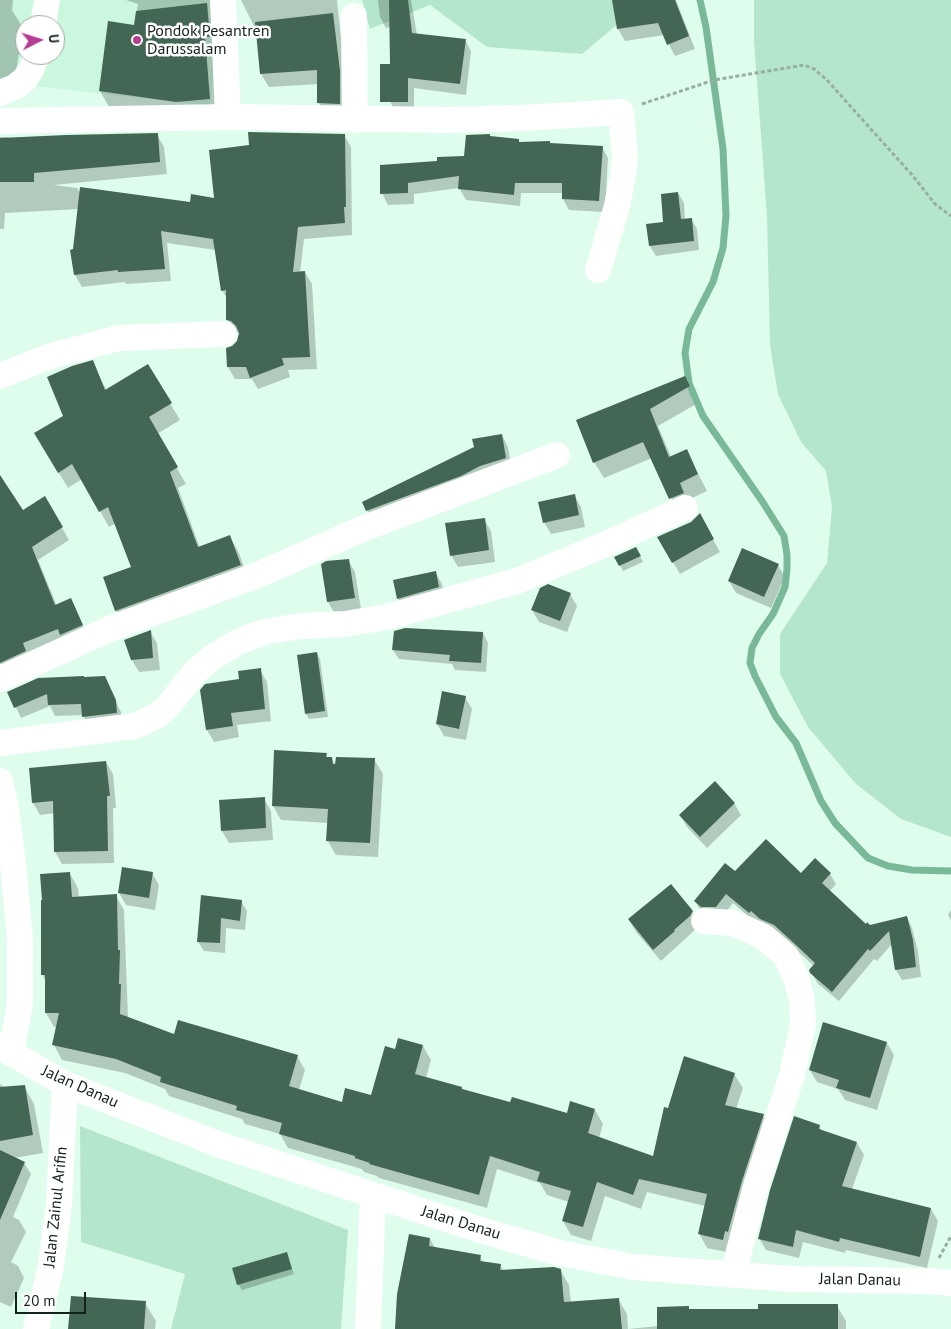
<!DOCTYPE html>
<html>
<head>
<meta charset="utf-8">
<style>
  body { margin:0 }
  #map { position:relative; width:951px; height:1329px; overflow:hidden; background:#dffded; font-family:"PT Sans",sans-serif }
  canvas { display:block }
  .north { position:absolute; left:15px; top:15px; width:50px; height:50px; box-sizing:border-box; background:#fff; border:1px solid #a1a7a4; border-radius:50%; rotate:85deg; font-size:14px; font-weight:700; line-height:20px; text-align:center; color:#14221b }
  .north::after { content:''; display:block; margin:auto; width:18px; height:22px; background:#b53d92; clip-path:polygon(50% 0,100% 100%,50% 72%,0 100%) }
  .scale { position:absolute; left:15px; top:1292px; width:71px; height:22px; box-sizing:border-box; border:2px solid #14221b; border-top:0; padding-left:6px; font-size:15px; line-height:18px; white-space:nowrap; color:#14221b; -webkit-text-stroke:4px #fff; paint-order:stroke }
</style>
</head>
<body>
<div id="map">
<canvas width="951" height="1329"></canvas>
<div class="north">U</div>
<div class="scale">20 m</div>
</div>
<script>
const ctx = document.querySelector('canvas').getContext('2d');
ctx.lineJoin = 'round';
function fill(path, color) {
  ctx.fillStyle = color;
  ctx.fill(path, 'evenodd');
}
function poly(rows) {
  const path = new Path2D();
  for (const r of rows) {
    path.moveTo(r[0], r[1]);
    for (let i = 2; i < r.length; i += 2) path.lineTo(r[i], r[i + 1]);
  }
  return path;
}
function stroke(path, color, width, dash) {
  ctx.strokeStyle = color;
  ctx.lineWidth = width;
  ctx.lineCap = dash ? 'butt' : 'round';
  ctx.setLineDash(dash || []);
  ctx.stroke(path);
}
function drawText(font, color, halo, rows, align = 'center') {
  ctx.font = font + ' "PT Sans",sans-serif';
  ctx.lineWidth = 5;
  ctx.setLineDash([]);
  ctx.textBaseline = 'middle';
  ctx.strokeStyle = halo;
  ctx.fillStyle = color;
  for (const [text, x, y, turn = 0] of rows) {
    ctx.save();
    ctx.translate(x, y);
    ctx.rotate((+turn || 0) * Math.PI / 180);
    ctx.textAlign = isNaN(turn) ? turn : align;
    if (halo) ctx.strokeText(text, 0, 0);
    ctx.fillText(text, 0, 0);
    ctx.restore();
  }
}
fill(poly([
  [0,0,223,0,210,106,0,82],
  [25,25,55,25,55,55,25,55]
]), '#caf7de');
fill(poly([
  [362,0,655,0,632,12,582,54,487,47,430,5,370,29],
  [754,0,951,0,951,837,901,819,856,784,808,727,780,674,780,634,827,563,832,507,826,471,801,442,778,394,770,345,767,216,754,41],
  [80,1126,348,1230,341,1329,171,1329,185,1274,81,1242]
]), '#b4e6cb');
fill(poly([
  [0,0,13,0,12,10,23,28,13,90,0,87],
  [126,0,214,0,219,115,109,107,100,91,135,26,138,4],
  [241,0,337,0,346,86,347,116,326,116,319,103,318,84,269,87,261,74,257,25,254,26],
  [378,0,411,0,417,35,465,40,471,51,466,95,414,88,414,113,396,113,390,101,390,27,386,28,380,17],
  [613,0,676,0,695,49,675,56,664,35,625,41,618,29],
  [157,135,164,147,167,174,54,185,77,188,81,194,191,204,216,200,344,135,351,147,352,235,304,239,300,273,305,272,312,284,317,369,288,370,290,377,258,389,252,379,235,379,228,367,240,333,235,332,227,319,227,299,222,290,216,250,167,243,171,281,126,284,125,282,82,287,75,275,72,251,74,251,79,209,5,213,4,229,0,229,0,137,8,137,9,139],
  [490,137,518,140,520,143,602,147,608,158,605,212,569,210,563,199,563,193,521,193,520,206,466,200,459,188,414,194,414,204,388,205,382,193,438,162,465,157],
  [678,193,684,203,685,220,691,219,697,229,699,250,656,256,650,246,664,223],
  [92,362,107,391,148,366,180,420,157,434,186,484,178,488,200,548,230,537,239,553,249,581,125,626,116,611,132,568,116,523,109,527,82,479,68,488,36,434,65,416],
  [684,378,698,403,658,426,671,457,686,450,707,491,688,500,679,514,652,458,604,478,594,462,578,420],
  [502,435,508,447,512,470,374,523,363,503],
  [0,485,22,512,45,498,69,540,38,560,57,606,70,600,89,638,7,675,0,663],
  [574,495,581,507,585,527,551,534,544,522],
  [484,519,491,531,495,562,458,567,451,555],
  [706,527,720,552,680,574,659,538],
  [639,554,643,562,623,571,616,557],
  [348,560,355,572,361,609,335,614,328,602],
  [778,565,785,577,771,608,736,593,729,581],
  [435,572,442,584,445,599,405,610,398,598],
  [570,594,577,606,567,632,539,622,532,610],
  [150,632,157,643,160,670,139,672,132,660,126,640],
  [483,633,488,643,486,672,455,670,452,664,399,659,393,650],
  [317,653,320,659,328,717,309,719,306,714],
  [260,670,267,682,271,721,237,725,239,737,214,742,207,730,240,680],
  [104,678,121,712,122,724,89,728,83,715,55,716,50,706,21,718,9,693],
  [465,697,472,709,466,740,444,736,437,724],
  [326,754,328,758,331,758,336,767,374,759,383,774,378,857,336,855,327,840,328,823,281,820,273,806],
  [106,762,113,774,116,808,113,808,114,863,62,864,55,852,55,813,40,815,33,803],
  [264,799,271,811,273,840,229,843,222,831],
  [734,803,741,815,707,848,687,827,680,815],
  [815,860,830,874,836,884,829,892,866,925,870,927,907,917,912,928,918,951,921,977,902,980,896,970,892,944,877,961,874,959,839,1001,818,984,810,970,814,966,781,936,755,922,733,903,722,917,701,911,695,901,735,873,802,874],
  [152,873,159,885,155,910,126,905,119,893],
  [70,874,78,888,79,898,116,896,124,910,128,1018,175,1035,297,1056,305,1070,299,1090,343,1103,372,1096,396,1051,423,1046,431,1060,426,1078,511,1104,568,1115,595,1110,603,1124,599,1138,654,1157,669,1110,734,1074,743,1088,736,1109,763,1115,771,1129,731,1253,707,1248,699,1233,705,1206,647,1192,641,1209,605,1196,591,1241,571,1235,563,1221,569,1202,547,1195,540,1183,497,1169,487,1208,379,1178,377,1176,364,1172,362,1169,288,1148,280,1134,245,1124,242,1119,169,1096,165,1089,125,1073,62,1060,54,1045,57,1027,54,1027,46,1013,46,982,42,974],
  [202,897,241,901,247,911,245,930,226,928,225,953,204,951,198,942],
  [951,910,951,920,948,915],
  [692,912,699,924,697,928,661,961,636,932,629,920],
  [887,1043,894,1055,877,1110,845,1100,838,1089,817,1082,810,1070],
  [0,1084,5,1088,24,1086,34,1104,43,1153,14,1158,24,1163,31,1174,13,1217,19,1220,26,1232,11,1262,18,1266,24,1278,11,1307,0,1302],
  [819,1126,823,1132,857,1143,864,1155,852,1189,931,1209,938,1221,927,1268,846,1250,845,1253,803,1242,799,1258,766,1250,759,1238],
  [430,1239,435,1248,480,1257,484,1263,500,1265,504,1271,560,1270,569,1285,571,1303,618,1299,627,1314,628,1329,658,1326,688,1308,690,1310,760,1310,837,1306,846,1321,846,1329,397,1329],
  [286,1253,294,1274,242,1290,238,1284],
  [145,1303,156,1321,155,1329,69,1329]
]), '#0003');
stroke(poly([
  [700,0,706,27,723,149,726,216,723,248,713,282,689,329,685,353,689,383,703,416,762,501,784,536,787,555,787,569,785,587,773,614,759,634,752,648,750,663,755,676,776,717,796,743,821,801,835,823,868,858,888,866,912,870,951,871]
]), '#79b998', 7);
fill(poly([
  [389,0,408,0,412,33,466,39,460,84,408,78,408,102,380,102,380,64,390,64],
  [612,0,675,0,689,36,667,45,658,23,617,29],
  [207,3,210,37,205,37,210,99,176,102,99,91,108,21,134,25,136,11],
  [333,13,340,71,340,104,317,103,317,70,260,74,255,22],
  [248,132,345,134,346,207,344,207,345,223,298,227,293,272,305,271,310,357,282,358,284,365,250,378,246,367,227,367,226,348,232,346,237,341,239,333,236,326,231,321,226,320,226,290,221,291,213,239,161,231,165,269,118,272,118,270,74,275,70,250,73,249,80,187,190,202,191,194,214,198,209,150,249,145],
  [158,133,160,162,34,173,34,182,0,182,0,138,66,135],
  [490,134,490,136,519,139,519,142,550,141,550,143,603,146,599,201,562,199,562,183,515,183,514,195,458,189,459,176,408,183,408,193,380,194,380,165,437,161,437,157,464,156,466,135],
  [678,192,681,219,692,218,694,241,649,246,646,224,663,222,661,194],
  [93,360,105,390,148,364,172,403,149,417,178,467,170,472,198,547,230,535,241,565,115,611,103,577,131,567,108,507,99,512,72,464,58,473,34,433,63,416,47,377,72,366],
  [685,376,690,386,650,409,669,457,687,449,698,474,680,483,684,493,669,499,643,442,593,463,576,420],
  [502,434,506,458,480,466,461,476,366,511,362,502,474,447,472,439],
  [0,475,23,510,45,496,63,527,32,547,55,605,71,598,83,625,60,635,58,629,23,643,26,651,0,663],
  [575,494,579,515,543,523,538,502],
  [700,513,714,539,672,563,657,537,691,522],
  [485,518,489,550,450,556,445,523],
  [636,547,641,556,619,566,614,557],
  [742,548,779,564,764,597,728,581],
  [349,559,355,598,327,602,321,564,326,561],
  [436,571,439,587,397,599,393,580],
  [548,584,571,593,560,621,531,610,540,588],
  [405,628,483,632,481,663,449,661,450,655,392,650,394,631],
  [151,630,153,658,131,660,124,640],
  [317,652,325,711,305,714,297,655],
  [261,668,265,709,231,713,233,726,206,730,200,690,205,684,239,679,238,671],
  [84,676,84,677,105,676,116,700,117,713,82,717,81,704,48,705,47,694,14,708,7,692,38,678],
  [442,691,466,696,459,729,436,724],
  [274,750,327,753,326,757,332,757,333,764,335,764,336,757,375,758,370,843,326,841,328,809,272,806],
  [106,761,110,796,107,796,108,851,54,852,53,801,32,803,29,768],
  [715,781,735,803,700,837,679,815],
  [265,797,266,828,221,831,219,800],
  [766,839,801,873,815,858,831,873,822,883,866,924,867,922,870,925,907,916,913,940,916,967,895,970,889,931,870,951,868,949,832,992,810,973,809,970,815,963,796,945,774,925,760,919,751,911,749,913,726,894,716,907,701,907,694,901,725,863,735,871],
  [122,867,153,872,149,898,118,893],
  [70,872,72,897,117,894,118,950,120,950,119,984,121,984,120,1014,174,1034,178,1020,298,1055,289,1086,342,1102,345,1088,371,1095,385,1046,395,1049,398,1038,423,1045,415,1074,462,1087,462,1089,510,1102,512,1097,567,1113,570,1101,595,1109,588,1133,653,1156,664,1107,668,1108,684,1056,735,1073,725,1105,764,1114,742,1181,728,1232,725,1231,723,1240,698,1234,707,1194,639,1179,633,1195,597,1182,583,1227,562,1221,571,1191,537,1181,540,1172,490,1156,479,1195,369,1164,370,1163,355,1158,355,1156,279,1134,282,1123,236,1110,237,1106,160,1082,161,1077,116,1059,52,1045,59,1013,45,1013,45,975,41,975,41,900,42,900,40,874],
  [671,884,693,911,690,916,674,930,675,931,653,950,628,919],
  [201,895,242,900,240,921,221,918,220,943,197,942],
  [823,1022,887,1042,870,1098,836,1088,839,1080,809,1070],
  [25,1085,33,1135,0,1141,0,1087],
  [794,1116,820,1125,819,1129,857,1142,842,1186,931,1208,920,1257,840,1238,839,1242,796,1230,793,1247,758,1239,770,1190],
  [0,1150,25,1162,0,1220],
  [409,1234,430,1238,429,1246,481,1255,480,1261,501,1264,500,1270,554,1267,561,1269,564,1302,619,1298,622,1329,395,1329,397,1294],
  [287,1252,292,1269,237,1285,232,1268],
  [71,1296,146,1301,144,1329,68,1329],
  [758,1304,838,1304,838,1329,657,1329,657,1307,689,1306,689,1309,758,1309]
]), '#446654');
stroke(poly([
  [642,104,714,80,804,65,814,69,826,79,913,176,935,204,951,216],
  [939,1258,951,1236]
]), '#97afa2', 3, [4, 2.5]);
stroke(poly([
  [223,0,228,117],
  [354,16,355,120],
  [43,25,47,0],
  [0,93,15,87,25,79,31,70,37,55],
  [0,121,228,117,450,120,522,118,621,112,625,157,623,175,617,206,598,270],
  [0,376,51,356,119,338,224,334],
  [0,679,112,628,258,575,362,529,557,455],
  [0,743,135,726,158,715,169,705,195,672,213,657,238,642,264,632,300,626,345,624,387,617,517,581,606,544,685,508],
  [0,781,6,807,13,864,20,939,20,1004,11,1053],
  [704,921,733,923,764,937,786,956,797,980,802,1001,803,1025,792,1075,756,1186,733,1274],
  [0,1045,11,1053,65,1084,218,1144,480,1230,560,1253,633,1267,791,1279,928,1281,951,1283],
  [36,1329,51,1266,59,1204,65,1084],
  [368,1329,373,1195]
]), '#fff', 26);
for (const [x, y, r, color] of [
  [137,40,5,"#b53d92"]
]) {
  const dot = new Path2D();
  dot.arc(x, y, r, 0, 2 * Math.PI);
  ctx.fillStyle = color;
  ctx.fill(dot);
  stroke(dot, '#fff', 2);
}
drawText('16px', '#14221b', '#fff', [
  ["Pondok Pesantren",147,31],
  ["Darussalam",147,49]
], 'left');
drawText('16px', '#14221b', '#fff', [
  ["Jalan Danau",80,1087,24],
  ["Jalan Zainul Arifin",56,1207,-84],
  ["Jalan Danau",461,1223,17],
  ["Jalan Danau",860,1280,1]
]);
</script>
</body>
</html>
